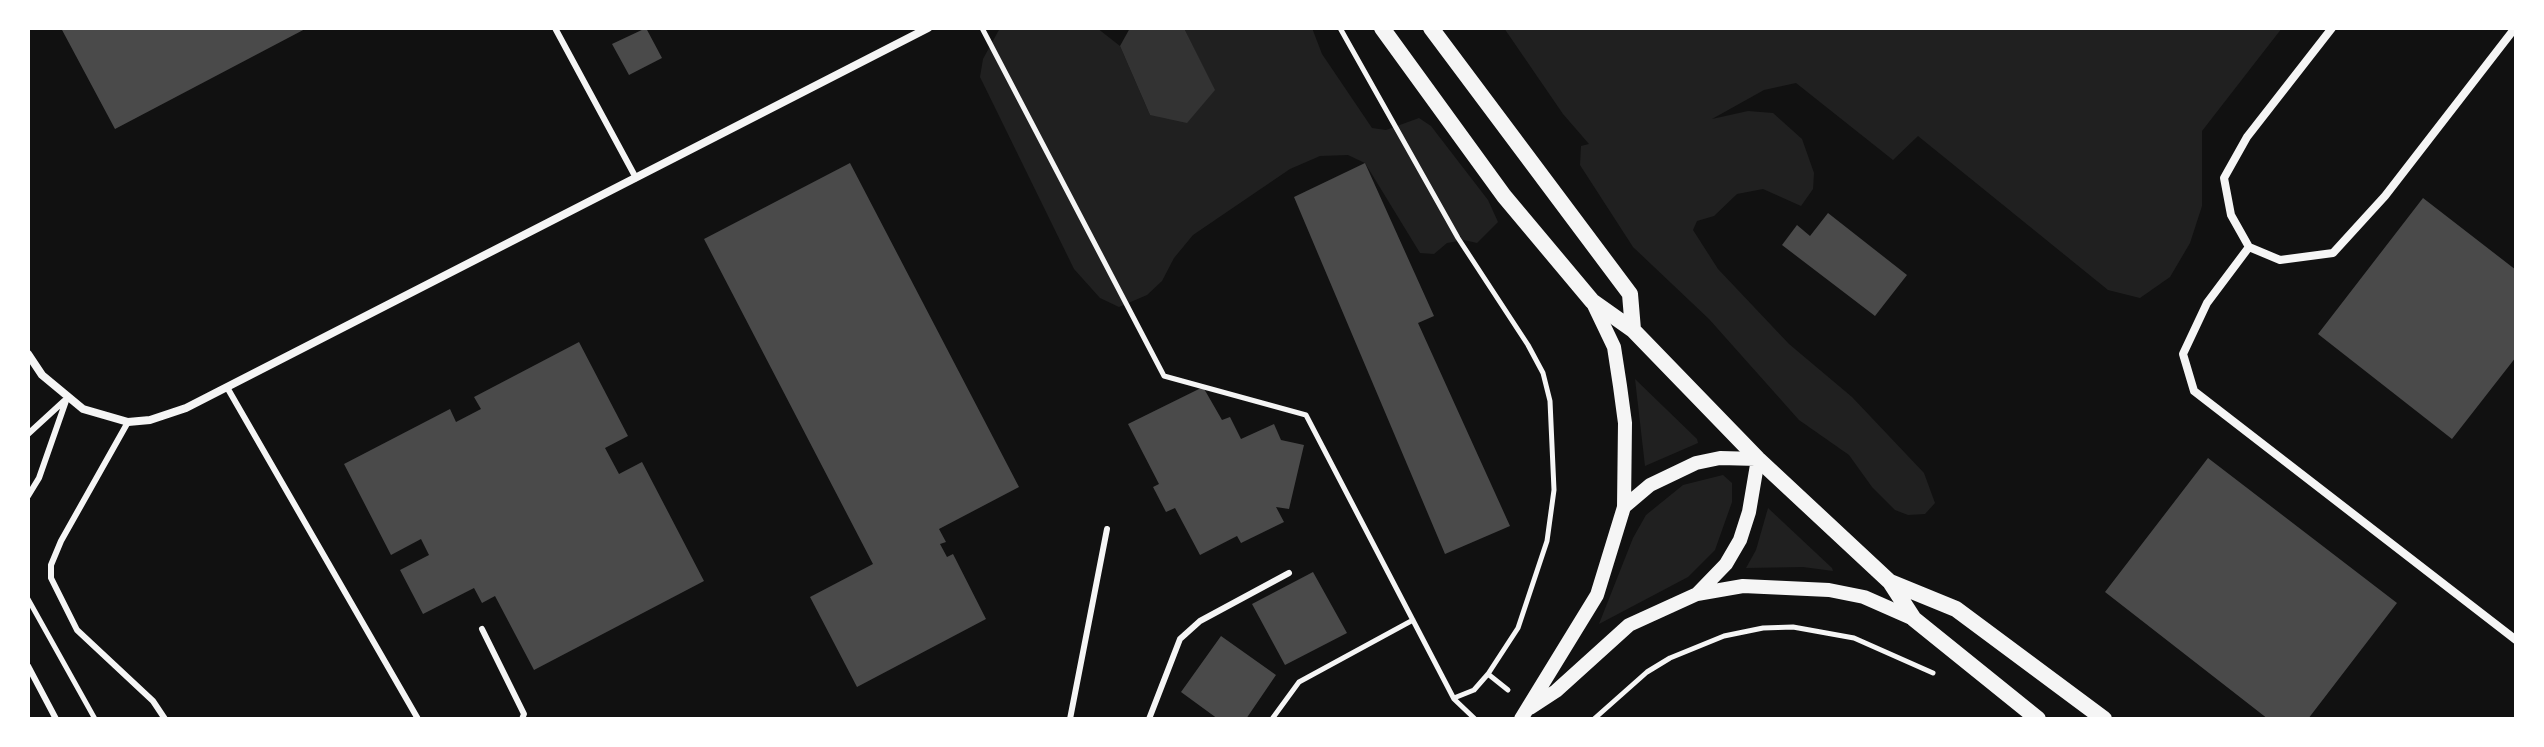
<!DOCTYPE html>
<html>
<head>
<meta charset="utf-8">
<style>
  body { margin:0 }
  #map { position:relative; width:2544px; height:747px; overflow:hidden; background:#111; font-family:"Alegreya Sans",sans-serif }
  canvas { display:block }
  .frame { position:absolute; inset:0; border:30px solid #fff; pointer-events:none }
</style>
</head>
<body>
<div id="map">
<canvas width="2544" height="747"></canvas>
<div class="frame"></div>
</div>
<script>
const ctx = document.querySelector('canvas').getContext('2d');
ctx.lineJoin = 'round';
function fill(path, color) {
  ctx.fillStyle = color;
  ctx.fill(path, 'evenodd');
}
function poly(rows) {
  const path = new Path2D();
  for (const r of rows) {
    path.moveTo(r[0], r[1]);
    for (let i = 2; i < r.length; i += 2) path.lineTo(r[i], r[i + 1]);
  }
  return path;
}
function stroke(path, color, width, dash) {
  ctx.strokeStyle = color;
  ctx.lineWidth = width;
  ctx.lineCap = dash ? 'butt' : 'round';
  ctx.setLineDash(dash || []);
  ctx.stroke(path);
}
fill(poly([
  [1000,28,1097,28,1120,46,1150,115,1214,90,1184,28,1312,28,1322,54,1372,128,1386,130,1419,118,1431,126,1488,200,1498,222,1477,243,1464,240,1447,243,1434,254,1420,253,1365,163,1348,155,1320,156,1290,169,1193,235,1174,258,1162,281,1147,295,1119,307,1100,298,1074,269,980,77,983,59],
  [1504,28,2282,28,2202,131,2202,206,2190,243,2170,277,2140,298,2108,290,1918,136,1893,160,1796,83,1764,90,1712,119,1748,111,1773,113,1802,139,1814,173,1813,189,1801,206,1763,189,1737,194,1714,216,1697,221,1693,230,1718,269,1789,344,1852,397,1924,473,1935,503,1925,514,1908,515,1895,510,1872,487,1849,455,1799,420,1709,319,1633,247,1580,165,1581,146,1589,144,1563,114],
  [1635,379,1697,439,1698,443,1645,466],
  [1723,475,1732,483,1732,502,1715,550,1688,577,1599,624,1633,538,1646,515,1683,485],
  [1768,508,1832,568,1833,571,1803,567,1746,568,1756,550]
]), '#202020');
fill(poly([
  [1130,28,1184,28,1215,90,1187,123,1150,115,1120,46]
]), '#333');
fill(poly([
  [61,28,307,28,115,129],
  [646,28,662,58,629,75,612,44],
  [850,163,1019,487,939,529,946,542,940,544,947,557,953,554,986,619,857,687,810,597,873,564,704,239],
  [1365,163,1434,316,1418,323,1510,526,1445,554,1294,197],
  [2423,198,2516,270,2516,357,2452,439,2318,334],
  [1828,213,1907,275,1875,316,1782,245,1797,225,1810,236],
  [579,342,628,436,605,448,619,474,642,462,704,581,534,670,495,596,482,603,474,588,423,614,400,570,429,555,421,539,391,555,344,464,450,409,456,422,481,409,474,397],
  [1203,387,1222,420,1230,417,1241,439,1274,424,1281,440,1304,445,1289,509,1276,507,1284,522,1241,543,1237,536,1200,555,1175,508,1166,512,1153,487,1159,484,1128,424],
  [2208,458,2397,603,2308,719,2268,719,2105,592],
  [1313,572,1347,633,1285,665,1252,604],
  [1221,636,1276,675,1246,719,1218,719,1181,692]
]), '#4a4a4a');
stroke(poly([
  [982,28,1164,376,1306,415,1454,699,1475,719],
  [1340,28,1458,238,1528,345,1543,373,1550,401,1554,490,1547,541,1518,628,1488,674,1508,690],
  [28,599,95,719],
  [1454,698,1474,690,1488,674],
  [1272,719,1299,682,1413,620],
  [1594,719,1647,672,1670,658,1724,636,1763,628,1793,627,1854,638,1933,673]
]), '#f5f5f5', 5);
stroke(poly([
  [555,28,636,178],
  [228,389,418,719],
  [128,422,61,541,51,565,51,578,77,630,153,701,165,719],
  [28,434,64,401],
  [28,496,39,478,67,398],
  [482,629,524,714,522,719],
  [28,666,56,719],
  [1070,719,1107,529],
  [1149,719,1180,639,1200,621,1289,573]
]), '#f5f5f5', 6);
stroke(poly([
  [2332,28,2247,137,2224,178,2231,215,2249,247,2280,260,2333,253,2385,196,2515,28],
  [2249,247,2207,303,2183,354,2194,391,2516,640],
  [28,354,42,375,83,409,128,422,150,420,186,408,928,28]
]), '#f5f5f5', 8);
stroke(poly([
  [1624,507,1650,485,1696,463,1720,458,1758,459,1749,512,1740,540,1726,564,1697,594],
  [1530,708,1556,691,1629,625,1697,594,1743,586,1829,590,1864,597,1914,619],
  [1521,719,1597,595,1624,507,1625,423,1620,386,1614,347,1592,301]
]), '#f5f5f5', 14);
stroke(poly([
  [1382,28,1504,196,1592,301,1633,330,1758,459,1890,582,1914,619,2038,719],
  [1431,28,1630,294,1633,330],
  [1890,582,1956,609,2104,719]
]), '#f5f5f5', 16);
</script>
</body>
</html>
